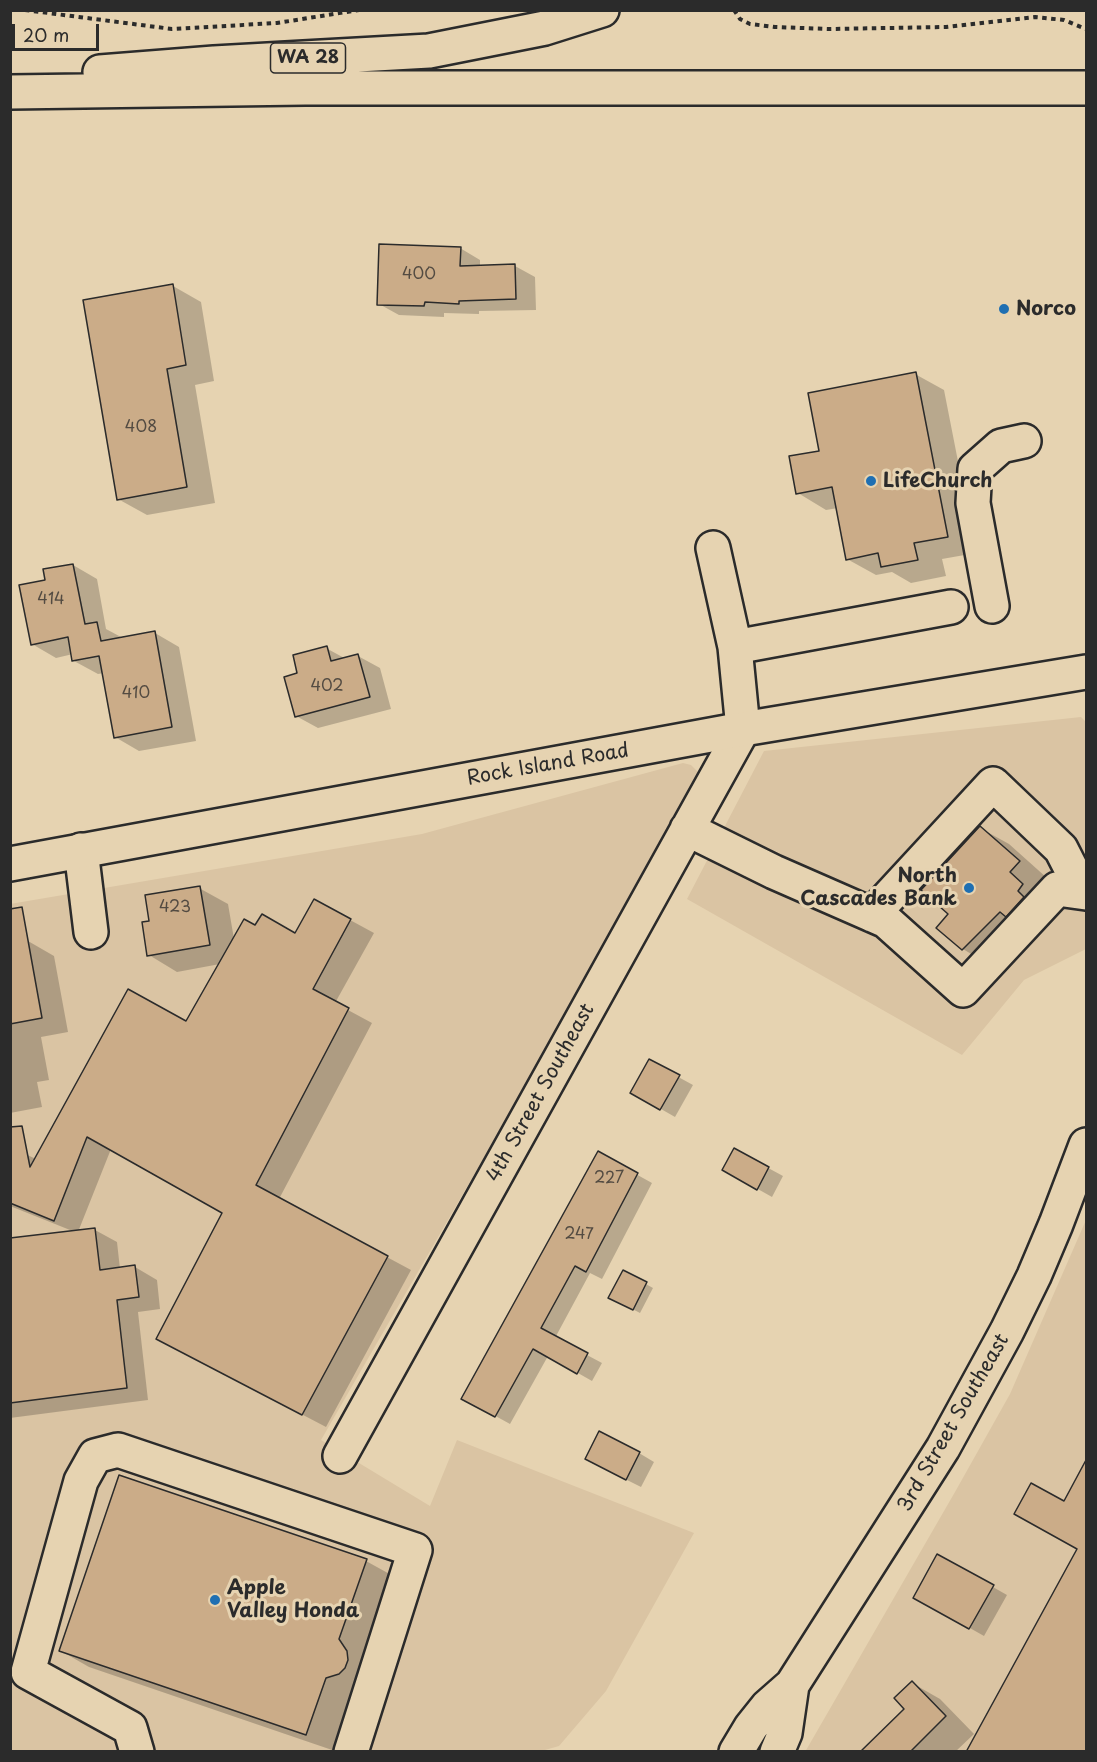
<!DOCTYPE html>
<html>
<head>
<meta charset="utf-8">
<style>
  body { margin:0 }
  #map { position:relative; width:1097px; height:1762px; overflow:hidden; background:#e6d3b1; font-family:"Playpen Sans",sans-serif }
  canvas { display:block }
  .frame { position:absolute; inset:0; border:12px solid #2b2b2b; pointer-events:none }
  .scale { position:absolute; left:12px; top:24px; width:87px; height:27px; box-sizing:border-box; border:3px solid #2b2b2b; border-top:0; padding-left:8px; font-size:18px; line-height:21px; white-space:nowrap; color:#2b2b2b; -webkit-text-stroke:4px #e6d3b1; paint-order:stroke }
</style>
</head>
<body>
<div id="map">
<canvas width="1097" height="1762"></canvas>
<div class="frame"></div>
<div class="scale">20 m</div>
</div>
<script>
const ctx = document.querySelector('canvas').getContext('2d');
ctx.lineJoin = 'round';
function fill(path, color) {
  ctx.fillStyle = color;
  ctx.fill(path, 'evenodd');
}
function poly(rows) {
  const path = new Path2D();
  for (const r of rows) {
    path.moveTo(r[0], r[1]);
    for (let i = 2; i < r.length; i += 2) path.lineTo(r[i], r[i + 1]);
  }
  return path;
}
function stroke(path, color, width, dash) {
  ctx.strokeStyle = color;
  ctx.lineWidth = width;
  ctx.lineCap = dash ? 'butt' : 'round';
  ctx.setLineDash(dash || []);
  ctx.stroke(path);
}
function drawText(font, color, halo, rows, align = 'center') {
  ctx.font = font + ' "Playpen Sans",sans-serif';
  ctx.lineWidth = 6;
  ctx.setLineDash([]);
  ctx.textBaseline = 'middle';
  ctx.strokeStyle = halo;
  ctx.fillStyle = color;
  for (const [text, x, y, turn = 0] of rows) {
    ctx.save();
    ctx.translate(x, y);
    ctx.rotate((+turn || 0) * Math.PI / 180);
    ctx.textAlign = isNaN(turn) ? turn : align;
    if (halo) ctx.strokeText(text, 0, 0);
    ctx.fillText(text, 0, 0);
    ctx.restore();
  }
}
fill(poly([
  [1081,717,1086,722,1086,949,1024,980,962,1055,687,899,764,751],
  [683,763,691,765,697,771,699,777,696,790,321,1440,430,1506,457,1440,694,1533,606,1691,559,1746,538,1752,11,1751,10,904,422,834],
  [1086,1220,1086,1751,805,1752,955,1492,1010,1394]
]), '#dac4a3');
fill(poly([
  [460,248,480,260,480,267,515,266,535,277,536,310,479,311,479,314,444,313,444,317,399,315,379,304],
  [173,286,201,302,214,381,195,385,215,503,147,515,118,499],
  [915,374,944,390,976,553,942,559,946,576,911,583,892,572,876,575,847,559,838,508,826,510,798,493,821,452],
  [73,565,97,579,106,629,121,637,155,633,179,647,196,741,139,751,115,737,104,673,98,674,74,661,73,654,56,658,32,644,47,581],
  [326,648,346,659,358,656,380,668,391,709,318,728,296,716,299,674],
  [980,828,1009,844,1047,878,991,966,963,949,950,914],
  [199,888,228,904,234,939,256,927,296,935,315,901,374,933,335,1003,372,1023,279,1199,411,1270,326,1427,181,1351,224,1213,111,1149,78,1232,95,1230,117,1242,120,1269,135,1267,157,1280,160,1309,138,1312,148,1400,10,1418,10,1240,75,1232,10,1206,10,1147,36,1159,187,1024,220,964,177,972,149,955,150,923],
  [28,941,54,956,68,1032,41,1037,49,1080,37,1082,42,1107,10,1113,10,944],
  [649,1061,693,1085,675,1117,647,1101],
  [735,1150,783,1176,772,1197,724,1170],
  [598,1153,652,1183,602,1279,590,1273,555,1338,602,1363,592,1381,548,1356,510,1424,463,1398],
  [624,1272,653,1288,640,1313,617,1301],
  [639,1453,654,1462,641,1487,601,1467],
  [1086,1464,1086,1752,968,1752,1078,1549,1064,1503],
  [938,1556,1007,1595,984,1636,915,1597],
  [366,1561,395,1577,335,1751,89,1667,61,1651],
  [912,1683,940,1699,974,1734,955,1752,862,1752,906,1709]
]), '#0003');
const building = poly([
  [379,244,461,247,460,266,515,264,516,299,459,301,459,304,425,302,424,306,377,305,379,244],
  [173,284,186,365,167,369,187,487,117,500,83,300,173,284],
  [916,372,948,537,914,543,918,560,881,567,878,553,846,560,832,487,796,494,789,456,819,451,808,393,916,372],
  [73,564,85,624,97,622,101,641,155,631,172,727,114,738,99,656,72,661,68,637,31,645,19,585,45,580,43,569,73,564],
  [327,646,331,661,358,654,370,697,295,717,284,677,297,673,293,655,327,646],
  [980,826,1020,861,1010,872,1023,884,1018,891,1024,897,1006,917,1000,912,962,950,936,928,948,914,921,890,980,826],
  [200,886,210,945,147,956,142,922,149,921,145,895,200,886],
  [314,899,351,919,313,989,349,1008,256,1185,388,1256,302,1415,156,1339,222,1213,87,1137,54,1221,10,1203,10,1127,22,1126,30,1167,128,989,186,1021,244,919,255,925,262,914,295,933,314,899],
  [22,907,42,1018,10,1024,10,909,22,907],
  [649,1059,680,1075,660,1110,630,1093,649,1059],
  [734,1148,769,1167,757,1190,722,1170,734,1148],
  [598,1151,638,1173,586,1272,575,1266,541,1328,588,1353,577,1374,533,1349,495,1417,461,1399,598,1151],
  [95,1228,100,1270,135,1265,139,1297,117,1300,127,1388,10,1403,10,1238,95,1228],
  [623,1270,647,1282,633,1310,608,1298,623,1270],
  [599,1431,640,1452,626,1480,585,1459,599,1431],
  [1086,1460,1086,1752,966,1752,1077,1549,1014,1514,1031,1483,1064,1501,1086,1460],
  [119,1475,367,1559,339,1639,347,1651,348,1660,345,1668,339,1674,326,1678,306,1735,59,1651,119,1475],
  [937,1554,994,1585,969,1629,913,1598,937,1554],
  [912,1681,946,1716,910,1752,860,1752,904,1709,894,1698,912,1681]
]);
fill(building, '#cbac88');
stroke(building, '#2b2b2b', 1.5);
const minor = poly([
  [713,548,735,647],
  [992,606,973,503,975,469,1001,446,1024,441],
  [687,829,774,872,886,921,963,990,1057,889,1086,893],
  [81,850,91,932],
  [872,915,993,784,1061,849,1083,892],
  [340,1456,743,729,735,647,951,607],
  [137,1752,130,1728,28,1672,81,1481,95,1456,118,1450,415,1550,351,1752],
  [736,1752,751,1727,767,1707,792,1685,943,1448,1007,1331,1034,1276,1056,1224,1086,1145],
  [777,1752,785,1733,792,1685]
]);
const major = poly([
  [10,864,743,729,1086,672]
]);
const highway = poly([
  [100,72,214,63,429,51,545,28,602,10],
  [10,92,305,88,1086,88]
]);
stroke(minor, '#2b2b2b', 38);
stroke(major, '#2b2b2b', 38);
stroke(highway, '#2b2b2b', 38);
stroke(poly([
  [25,10,172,29,277,23,359,10],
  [734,10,740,19,750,24,775,27,830,29,946,27,1035,17,1064,20,1086,29]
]), '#2b2b2b', 4, [4.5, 4.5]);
stroke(minor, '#e6d3b1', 33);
stroke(major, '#e6d3b1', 33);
stroke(highway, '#e6d3b1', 33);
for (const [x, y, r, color] of [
  [1004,309,6,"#1f6fb2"],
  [871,481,6,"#1f6fb2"],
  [969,888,6,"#1f6fb2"],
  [215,1600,6,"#1f6fb2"]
]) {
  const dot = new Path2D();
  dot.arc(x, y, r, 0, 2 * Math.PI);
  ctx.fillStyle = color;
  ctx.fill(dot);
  stroke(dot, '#e6d3b1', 2);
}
drawText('16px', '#534b42', null, [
  ["400",419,275],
  ["408",141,428],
  ["414",51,600],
  ["402",327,687],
  ["410",136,694],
  ["423",175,908],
  ["227",609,1179],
  ["247",579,1235]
]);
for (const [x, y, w] of [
  [308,58,75]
]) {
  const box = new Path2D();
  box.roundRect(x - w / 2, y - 15, w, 30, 4.5);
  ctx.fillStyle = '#e6d3b1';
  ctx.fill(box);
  stroke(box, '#2b2b2b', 1.5);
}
drawText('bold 18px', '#2b2b2b', null, [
  ["WA 28",308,58]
]);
drawText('bold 20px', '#2b2b2b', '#e6d3b1', [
  ["Norco",1016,309],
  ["LifeChurch",883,481],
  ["North",957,876,"right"],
  ["Cascades Bank",957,899,"right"],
  ["Apple",227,1588],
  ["Valley Honda",227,1611]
], 'left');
drawText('20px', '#2b2b2b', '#e6d3b1', [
  ["Rock Island Road",548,765,-10],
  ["4th Street Southeast",541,1093,-61],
  ["3rd Street Southeast",954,1423,-60]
]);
</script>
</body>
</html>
